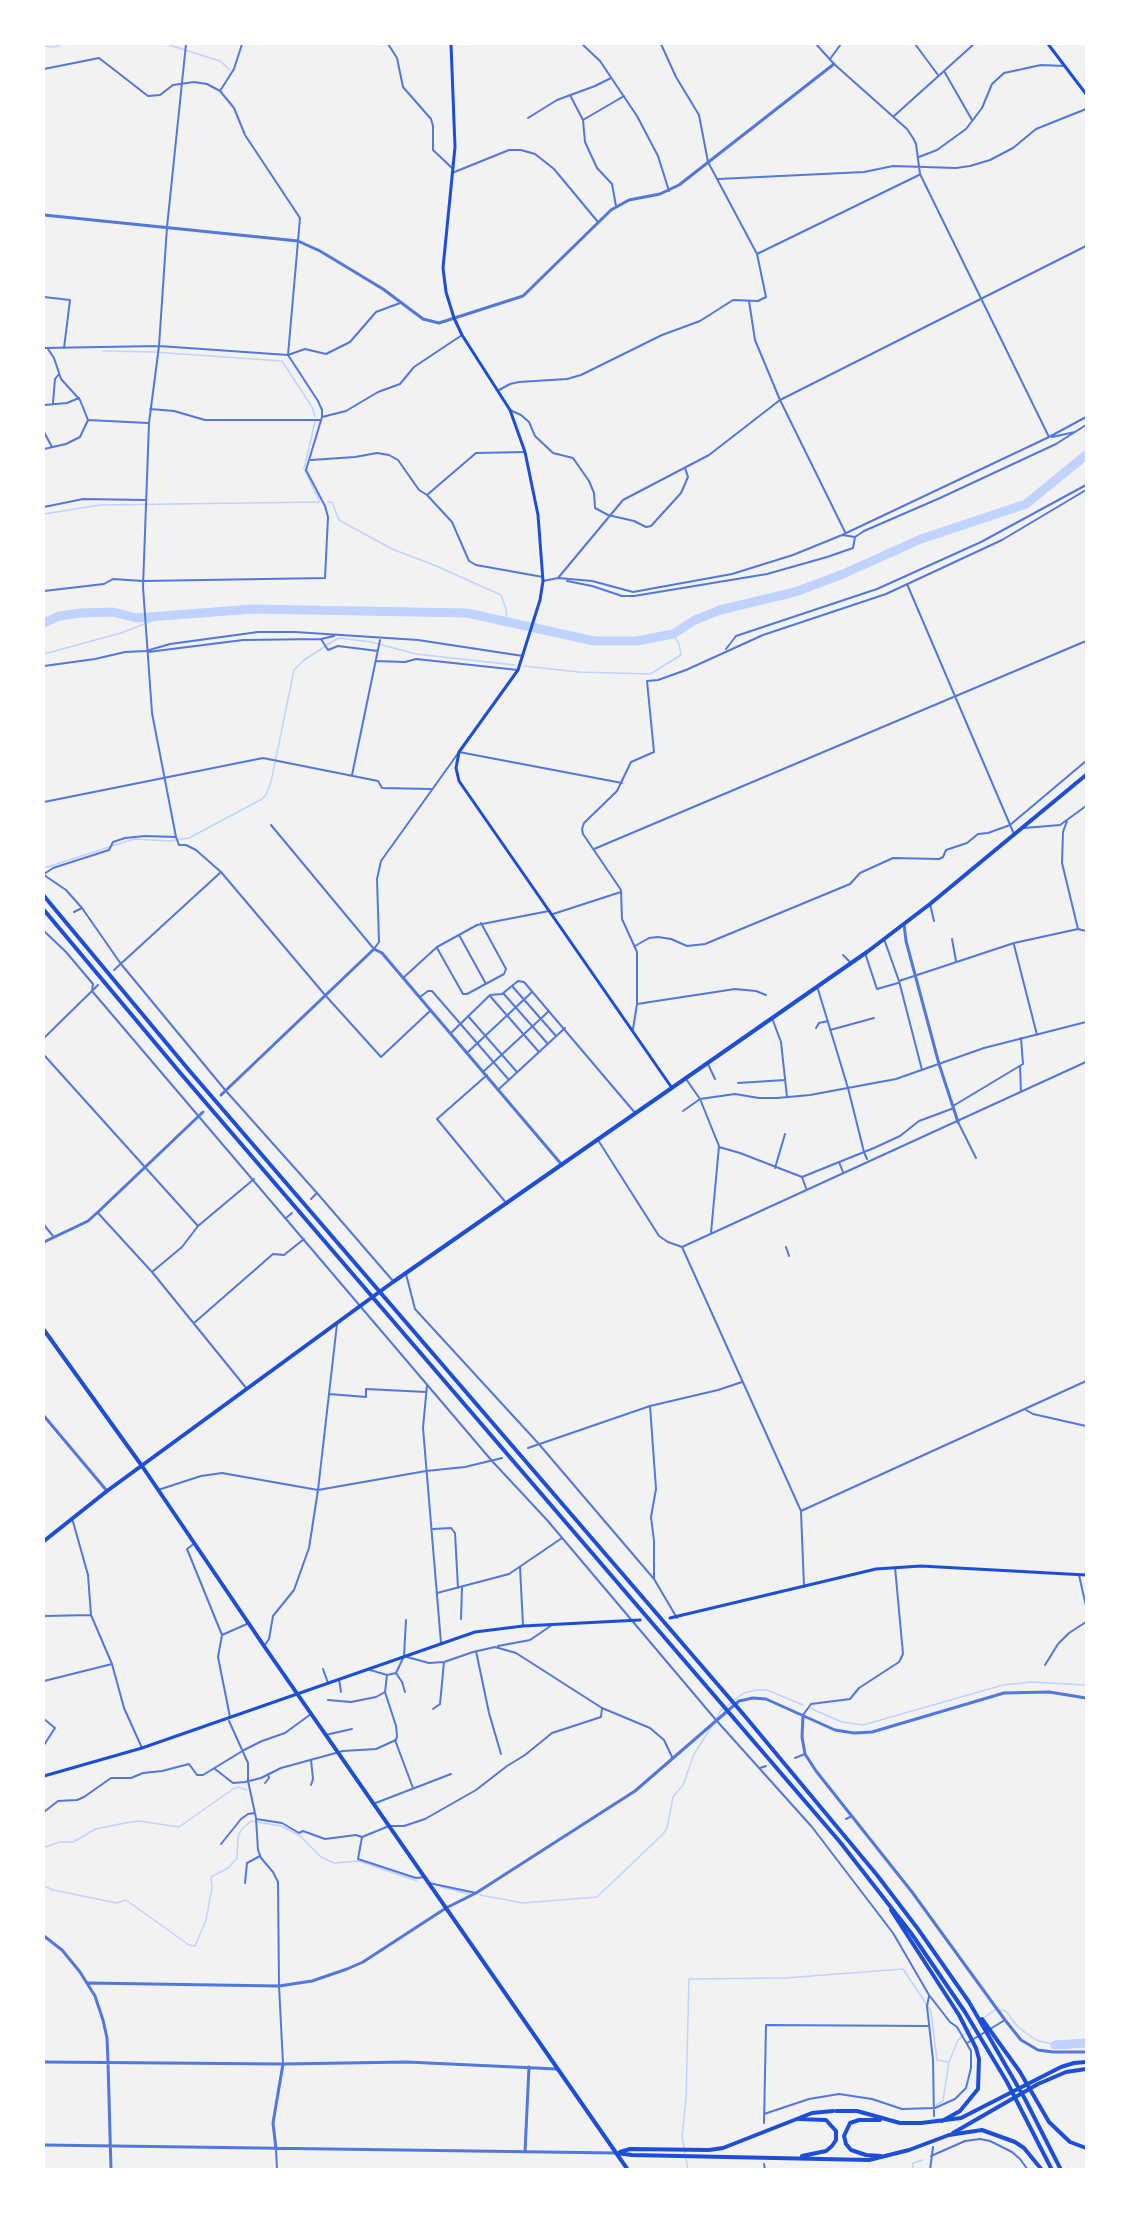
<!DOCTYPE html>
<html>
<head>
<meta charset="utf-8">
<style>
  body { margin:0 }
  #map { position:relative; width:1130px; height:2213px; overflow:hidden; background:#f2f2f2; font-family:"IBM Plex Sans",sans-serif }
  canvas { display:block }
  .frame { position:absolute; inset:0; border:45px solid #fff; pointer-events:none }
</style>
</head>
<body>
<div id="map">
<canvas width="1130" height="2213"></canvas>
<div class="frame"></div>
</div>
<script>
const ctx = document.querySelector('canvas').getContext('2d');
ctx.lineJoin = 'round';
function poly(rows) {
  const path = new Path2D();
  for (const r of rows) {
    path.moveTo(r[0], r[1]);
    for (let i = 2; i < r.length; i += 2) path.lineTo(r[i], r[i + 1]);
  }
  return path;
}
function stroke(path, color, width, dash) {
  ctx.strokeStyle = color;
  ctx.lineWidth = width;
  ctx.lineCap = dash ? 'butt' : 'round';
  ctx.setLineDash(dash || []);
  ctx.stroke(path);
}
stroke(poly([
  [166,44,220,61,230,70],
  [44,46,54,47,63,44],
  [103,351,153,352,282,361,312,407,315,417],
  [328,502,332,502,339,520,392,549,434,565,501,595,506,609,507,622],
  [44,514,100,505,320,502,304,469,315,422],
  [44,654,121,633,162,617],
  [524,666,579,672,650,674,681,655,679,644,673,634],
  [44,868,134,839,169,841,189,838,262,799,266,795,271,782,294,670,304,660,335,640,339,638,371,642,416,654,515,665],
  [734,1700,744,1693,756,1690,767,1690,803,1705],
  [810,1708,842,1722,863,1725,1003,1685,1031,1682,1086,1685],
  [716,1719,721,1710,731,1703],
  [45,1847,60,1842,73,1842,96,1829,125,1823,139,1821,179,1827,233,1789,238,1787,247,1790],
  [44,1886,53,1890,117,1903,126,1900,189,1945,195,1946,206,1920,212,1888,211,1877,228,1868,237,1858,238,1836,242,1829,251,1821,281,1826,299,1835,321,1857,334,1863,359,1861,417,1881],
  [441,1887,469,1894],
  [480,1895,523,1903,597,1897,663,1834,667,1828,673,1797,683,1785,694,1754,712,1726],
  [1000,2010,1006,2011,1017,2026,1026,2033,1036,2040,1055,2045],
  [982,2019,995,2010],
  [936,2105,943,2101,949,2062,958,2040,972,2028],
  [685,2154,682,2136,686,2099,689,1979,785,1978,903,1969,931,2011,937,2060,949,2062],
  [686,2159,688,2170],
  [913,2170,913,2163,923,2160]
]), '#bfd3fe', 1.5);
stroke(poly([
  [44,623,59,616,81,613,113,612,136,618,253,609,467,613,594,641,637,641,673,634,695,620,720,610,795,592,843,574,921,539,1026,504,1086,455],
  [1055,2045,1086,2043]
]), '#bfd3fe', 9);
stroke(poly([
  [186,44,167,227,159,346,149,423,143,587,152,713,176,837,179,845,186,845,196,850,221,872,325,995,381,1057,431,1010],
  [388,44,397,58,403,87,431,119,433,126,433,150,452,168],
  [582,44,600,61,637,116,658,156,669,191],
  [816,44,834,64,907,129,913,138,916,144,920,174,1049,437],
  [915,44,938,75],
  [830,59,841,44],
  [44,69,99,58,148,96,160,95,173,85,194,82,207,84,220,91,234,108,245,135,300,218,288,355,318,401,322,410,322,417,306,470,325,506,328,517,325,578,143,581,113,579,104,584,44,591],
  [944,71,972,120],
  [220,91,234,69,242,44],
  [570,95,583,120,585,142,597,168,612,184,616,206],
  [894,116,974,44],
  [528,118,557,100,595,86,611,78],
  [583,120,624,96],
  [919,157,937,150,966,129,982,108,992,84,1004,73,1041,65,1065,66],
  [452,173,509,150,521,150,535,154,554,169,598,222],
  [718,179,864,172,893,166,956,168,970,166,990,160,1013,148,1036,129,1086,109],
  [757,254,919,175],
  [44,297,70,300,64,348],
  [749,301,755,340,780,400,845,532],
  [44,348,159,346,288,355,305,349,326,354,350,342,376,312,400,303],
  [499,390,510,384,519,382,567,379,581,375,662,335,700,321,733,300,758,301,766,297,757,254,708,162,699,115,676,77,661,44],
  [53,403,55,379,59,374],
  [44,405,67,403,79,398],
  [150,409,174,411,205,420,320,420],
  [510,410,521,415,529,422,535,436,553,453,573,458,589,481,594,493,595,508,608,515,634,521,646,527,651,526,681,493,688,477,685,468],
  [322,417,346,411,378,392,400,384,414,367,462,335],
  [88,420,148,423],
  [44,432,52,447],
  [1052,437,1075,432,1086,425],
  [44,449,66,444,80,437,88,420,80,400,61,379,54,358,48,349],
  [311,460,355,457,377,453,389,455,398,460,419,490,427,495,476,453,525,452],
  [427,495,452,522,469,561,476,565,543,577],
  [44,507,83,499,145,500],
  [842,535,855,537],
  [558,578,623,500,709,455,780,400,1086,246],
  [543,581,558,578,592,581,633,592,732,574,793,555,842,535,1049,437,1086,417],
  [567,581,592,586,622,596,634,596,767,574,827,557,853,548,855,537,864,531,940,498,1056,444,1075,432],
  [907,584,1014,834],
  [334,636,321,639,328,650,338,646,378,651],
  [726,649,736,636,877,589,981,542,1086,485],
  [148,652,243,640,321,639],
  [376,661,405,662,416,659,518,670],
  [44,666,95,659,125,652,146,651,170,644,258,632,295,632,418,640,523,656],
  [352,775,380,640],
  [44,802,263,758,378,781,382,788,431,789],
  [1067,821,1063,832,1062,863,1078,929],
  [271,825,374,949,379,942,377,879,381,861,459,752,622,783],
  [1024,828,1060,825,1086,806],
  [594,849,1086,641],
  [44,874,53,868,109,850,113,842,125,838,145,836,176,837],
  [44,875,66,890,82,908,121,964,226,1091,317,1193,393,1281],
  [930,904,934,921],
  [74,912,82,908],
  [553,914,621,892],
  [44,931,66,952,93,984,92,991,492,1461,547,1520,716,1720,812,1827,893,1933,929,1995,950,2022,957,2027,971,2051,971,2068,966,2088,955,2099,935,2108,902,2109,872,2099,839,2094,809,2099,764,2114],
  [459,935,486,984],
  [884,939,899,981,1014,943,1078,929,1086,931],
  [952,939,956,961],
  [1014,945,1037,1035],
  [635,946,649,938,658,937,671,939,687,946,705,944,850,884,860,873,893,858,939,859,943,857,946,850,967,843,978,834,988,833,1010,825,1086,761],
  [437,948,463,994,467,994,504,974,506,969,481,923],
  [865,953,877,989,898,983],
  [843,955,851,963],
  [114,970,221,872],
  [403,978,437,947,477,925,549,911],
  [899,981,922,1070],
  [512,986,556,1036],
  [817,986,848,1088,864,1152,867,1159],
  [503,993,548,1044],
  [490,996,539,1052],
  [420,997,428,991,432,991,509,1080],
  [637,1004,735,989,756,991,766,995],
  [468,1016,517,1072],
  [772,1018,781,1042,787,1097],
  [816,1028,819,1023,828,1021],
  [633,1029,637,1004,637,952,622,919,621,890,583,834,582,829,584,823,617,791,631,762,654,752,647,681,658,680,686,670,763,635,886,594,1002,540,1086,490],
  [830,1030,874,1018],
  [451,1033,490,995,502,994,518,981,524,982,636,1114],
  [44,1038,98,985],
  [468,1052,532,992],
  [44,1055,198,1226],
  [708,1064,715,1079],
  [1020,1066,1021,1092],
  [484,1071,549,1011],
  [487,1075,437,1119,507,1204],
  [686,1079,700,1099,719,1146,711,1233],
  [738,1083,785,1080],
  [499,1089,565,1028],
  [953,1106,1023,1064,1021,1038],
  [683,1111,700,1099,735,1094,759,1098,777,1098,810,1095,896,1079,984,1048,1086,1022],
  [958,1122,976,1158],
  [598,1140,659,1236,668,1242,682,1247,1086,1062],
  [719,1147,740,1153,802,1177,806,1188],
  [839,1162,843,1172],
  [775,1168,785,1134],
  [802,1177,874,1148,900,1136,919,1121,954,1108],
  [311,1199,317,1193],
  [98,1213,152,1272,247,1389],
  [286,1218,292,1213],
  [44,1225,53,1236],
  [682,1247,801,1511,1086,1381],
  [786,1247,789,1256],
  [152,1272,182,1247,198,1226,254,1179],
  [406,1274,415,1309,538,1443,654,1579,677,1618],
  [194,1323,273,1254,284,1255,304,1239],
  [427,1385,423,1428,441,1643],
  [329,1394,366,1397,366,1389,426,1392],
  [650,1406,656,1489,651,1517,654,1541,654,1579],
  [1026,1410,1033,1414,1086,1426],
  [528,1448,650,1406,718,1390,742,1382],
  [158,1490,201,1476,222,1473,318,1490,426,1471,465,1467,502,1458],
  [801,1512,804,1587],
  [72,1518,88,1575,91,1615,112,1664,124,1708,142,1748],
  [433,1529,451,1528,455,1533,458,1588],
  [195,1543,187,1549,222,1635,218,1657,230,1717],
  [520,1567,523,1626],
  [1079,1575,1086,1606],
  [437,1593,509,1574,562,1538],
  [44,1616,91,1615],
  [461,1619,462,1587],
  [222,1635,249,1623],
  [264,1646,269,1639,273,1616,294,1590,309,1548,318,1490,337,1324],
  [498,1646,530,1640,552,1625],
  [476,1651,489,1713,501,1754],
  [407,1657,429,1663,444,1662,473,1652,495,1647,516,1653,602,1708,650,1728,664,1740,673,1759],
  [1045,1665,1058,1644,1069,1633,1086,1622],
  [323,1669,328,1683],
  [367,1669,387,1675,396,1673],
  [339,1679,341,1692],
  [44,1681,112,1664],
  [405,1692,402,1682,396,1673,404,1656,406,1620],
  [328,1700,351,1702,376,1697,385,1692],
  [433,1709,440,1704,444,1662],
  [803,1715,811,1704,850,1699,859,1688,899,1662,903,1654,895,1567],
  [44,1719,55,1728,44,1745],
  [229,1721,248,1763,248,1781,256,1818,258,1850,261,1858,273,1872,278,1882,279,1986,283,2064],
  [325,1735,352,1729],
  [395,1740,413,1788],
  [795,1758,805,1754],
  [311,1760,313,1779,311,1785],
  [760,1768,766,1766],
  [215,1769,233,1783,245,1782,261,1778,281,1768,343,1751,376,1749,396,1740,397,1736,396,1726,385,1692,387,1675],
  [265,1783,269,1778,268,1774],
  [373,1804,451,1774],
  [44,1812,58,1801,77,1800,84,1797,111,1778,131,1778,143,1773,162,1771,189,1764,197,1775,203,1775,244,1750,262,1741,285,1733,311,1714],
  [256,1819,282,1823,299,1833,303,1831,325,1839,356,1835,362,1837,389,1826,404,1826,425,1819,476,1790,507,1766,525,1755,552,1733,601,1717,602,1708],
  [846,1819,852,1816],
  [362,1837,358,1859,416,1878,425,1877],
  [221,1844,241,1819,248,1814,255,1813],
  [245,1883,247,1863,260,1856],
  [429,1883,476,1893],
  [929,1996,927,2006,933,2060,934,2116],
  [967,2043,1005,2020],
  [764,2123,766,2025,929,2026],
  [276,2149,277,2170],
  [931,2156,965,2141,980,2139,990,2141,1012,2152,1020,2159,1028,2170],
  [764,2164,765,2170],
  [930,2170,933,2147]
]), '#5277de', 2);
stroke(poly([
  [44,215,298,241,320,251,383,289,423,319,439,323,523,296,611,210,629,200,660,194,679,185,834,64],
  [904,924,906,941,939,1064,958,1122],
  [221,1095,374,949,382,953,562,1165],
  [44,1242,88,1221,98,1212,203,1112],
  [44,1416,107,1491],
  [803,1715,802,1737,805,1754,816,1771,912,1892,1005,2020,1021,2040,1038,2050,1053,2052,1086,2052],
  [44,1936,62,1950,80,1972,95,1996,103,2020,107,2038,108,2062,111,2170],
  [88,1983,279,1986,312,1981,347,1969,363,1962,446,1908,476,1893,635,1791,739,1701,753,1698,766,1699,835,1730,854,1733,872,1732,1004,1693,1049,1692,1086,1698],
  [44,2062,283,2064,273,2123,276,2149],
  [283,2064,407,2062,557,2069],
  [44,2145,616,2153],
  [525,2152,529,2067]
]), '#5277de', 3);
stroke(poly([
  [451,44,455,147,443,268,446,292,454,318,462,335,510,410,525,452,538,515,543,581,540,600,518,670,459,752,456,768,459,781,672,1088],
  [1048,44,1086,94],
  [670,1618,876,1569,921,1566,1086,1575],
  [44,1776,142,1748,475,1632,523,1626,640,1620]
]), '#1d4ed8', 3);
stroke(poly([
  [44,1330,142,1466,264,1646,628,2170],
  [44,1541,107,1491,393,1282,867,952,930,904,1086,775]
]), '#1d4ed8', 4);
stroke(poly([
  [44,896,188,1069,744,1715,877,1875,918,1929,969,2002,1025,2099,1061,2170],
  [44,910,182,1075,840,1842,911,1933,965,2012,1007,2082,1052,2170],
  [891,1910,959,2015,976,2048,979,2059,978,2089,960,2111,942,2121],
  [982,2019,1020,2072,1049,2122,1070,2142,1086,2148],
  [836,2111,857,2111,900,2123,921,2123,961,2118,1061,2067,1074,2063,1086,2062],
  [798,2119,826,2120,836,2131,836,2140,832,2146,826,2151,802,2156],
  [880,2120,859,2120,850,2123,844,2136,846,2144,851,2150,866,2155,881,2156],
  [953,2133,1038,2084,1066,2072,1086,2069],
  [620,2152,630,2149,709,2150,723,2148,812,2113,833,2111],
  [616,2153,632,2155,869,2160,909,2150,949,2135,982,2130,1015,2142,1024,2148,1042,2170]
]), '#1d4ed8', 4);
</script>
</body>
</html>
